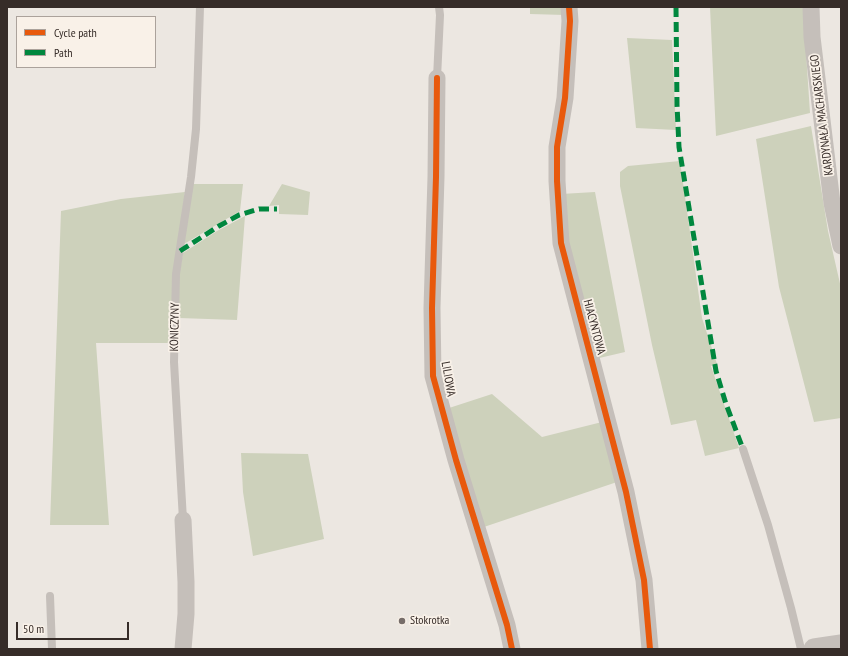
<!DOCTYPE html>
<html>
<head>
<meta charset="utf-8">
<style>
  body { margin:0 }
  #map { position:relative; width:848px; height:656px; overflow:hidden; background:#ece7e1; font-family:"PT Sans Narrow",sans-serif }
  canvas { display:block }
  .frame { position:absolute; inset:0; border:8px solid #362c28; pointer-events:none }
  .legend { position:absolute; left:16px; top:16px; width:140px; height:52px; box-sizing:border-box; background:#f9f1e8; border:1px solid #aba29b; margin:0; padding:5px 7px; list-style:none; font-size:12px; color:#362c28 }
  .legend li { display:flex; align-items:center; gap:8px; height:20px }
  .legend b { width:20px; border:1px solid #aba29b }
  .scale { position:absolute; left:16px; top:622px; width:113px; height:18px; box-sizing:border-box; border:2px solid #362c28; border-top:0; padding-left:5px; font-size:12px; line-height:14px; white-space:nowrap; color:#362c28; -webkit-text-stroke:3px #f9f1e8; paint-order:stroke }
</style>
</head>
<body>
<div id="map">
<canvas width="848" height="656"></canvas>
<div class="frame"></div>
<ul class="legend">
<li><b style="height:5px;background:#e8590c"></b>Cycle path</li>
<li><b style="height:5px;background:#00873e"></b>Path</li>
</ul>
<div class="scale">50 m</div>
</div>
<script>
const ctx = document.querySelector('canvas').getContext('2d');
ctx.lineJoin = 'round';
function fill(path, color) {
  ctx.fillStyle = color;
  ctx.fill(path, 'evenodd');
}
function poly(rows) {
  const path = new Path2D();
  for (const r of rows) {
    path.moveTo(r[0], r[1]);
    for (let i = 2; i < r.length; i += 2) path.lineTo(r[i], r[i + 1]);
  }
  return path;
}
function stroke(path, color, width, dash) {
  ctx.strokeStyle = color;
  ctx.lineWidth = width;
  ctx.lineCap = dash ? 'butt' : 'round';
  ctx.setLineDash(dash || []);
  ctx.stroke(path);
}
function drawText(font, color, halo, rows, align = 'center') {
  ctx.font = font + ' "PT Sans Narrow",sans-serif';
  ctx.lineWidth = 3.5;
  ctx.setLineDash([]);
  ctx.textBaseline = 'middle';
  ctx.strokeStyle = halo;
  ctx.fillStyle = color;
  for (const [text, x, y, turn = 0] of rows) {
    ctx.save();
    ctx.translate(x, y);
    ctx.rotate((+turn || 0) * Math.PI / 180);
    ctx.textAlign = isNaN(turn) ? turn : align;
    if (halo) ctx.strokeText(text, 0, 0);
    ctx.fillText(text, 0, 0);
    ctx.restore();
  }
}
fill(poly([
  [530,7,565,7,565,15,530,14],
  [710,7,803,7,810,113,716,136],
  [627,38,672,40,676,130,636,128],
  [811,126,828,231,841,288,841,418,814,422,779,287,756,139],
  [680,161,702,318,717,364,711,366,739,448,705,456,696,420,671,425,652,345,620,186,620,172,628,166],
  [193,184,243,184,240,211,184,244],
  [282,184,310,192,308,215,279,214,279,205,269,206],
  [185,192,173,280,170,343,96,343,109,525,50,525,61,211,121,199],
  [595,192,625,352,595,359,564,242,561,194],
  [245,216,237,320,179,318,179,275,183,253,217,231],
  [492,394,542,437,602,422,617,482,481,528,446,409],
  [241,453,308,454,324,539,253,556,243,492]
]), '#cdd1bb');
stroke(poly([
  [437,78,440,15,439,7],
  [743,449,768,525,791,608,801,649],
  [183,520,174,362,176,274,191,177,196,129,200,7],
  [50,596,52,649]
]), '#c5bfba', 8);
stroke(poly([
  [569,7,570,21,565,98,557,147,557,181,561,243,626,492,644,580,650,649],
  [811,7,812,37,832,203,841,246],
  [437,78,436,177,432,308,433,376,456,460,507,625,512,649],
  [183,520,186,582,186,614,183,649]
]), '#c5bfba', 17);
stroke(poly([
  [814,649,841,645]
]), '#c5bfba', 21);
stroke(poly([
  [676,7,677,105,679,147,716,371,726,404,743,449],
  [180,251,219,226,239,215,259,209,277,209]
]), '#00873e', 5, [10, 5]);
stroke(poly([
  [569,7,570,21,565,98,557,147,557,181,561,243,626,492,644,580,650,649],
  [437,78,436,177,432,308,433,376,456,460,507,625,512,649]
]), '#e8590c', 6);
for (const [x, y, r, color] of [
  [402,621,4,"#766d69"]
]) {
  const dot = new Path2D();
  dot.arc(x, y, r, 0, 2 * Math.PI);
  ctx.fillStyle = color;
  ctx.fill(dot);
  stroke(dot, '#f9f1e8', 1.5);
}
drawText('12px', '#362c28', '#f9f1e8', [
  ["KARDYNAŁA MACHARSKIEGO",822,115,-97],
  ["KONICZYNY",175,327,-89],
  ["HIACYNTOWA",594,327,75],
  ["LILIOWA",448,379,80]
]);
drawText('12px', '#362c28', '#f9f1e8', [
  ["Stokrotka",410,621]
], 'left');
</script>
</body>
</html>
